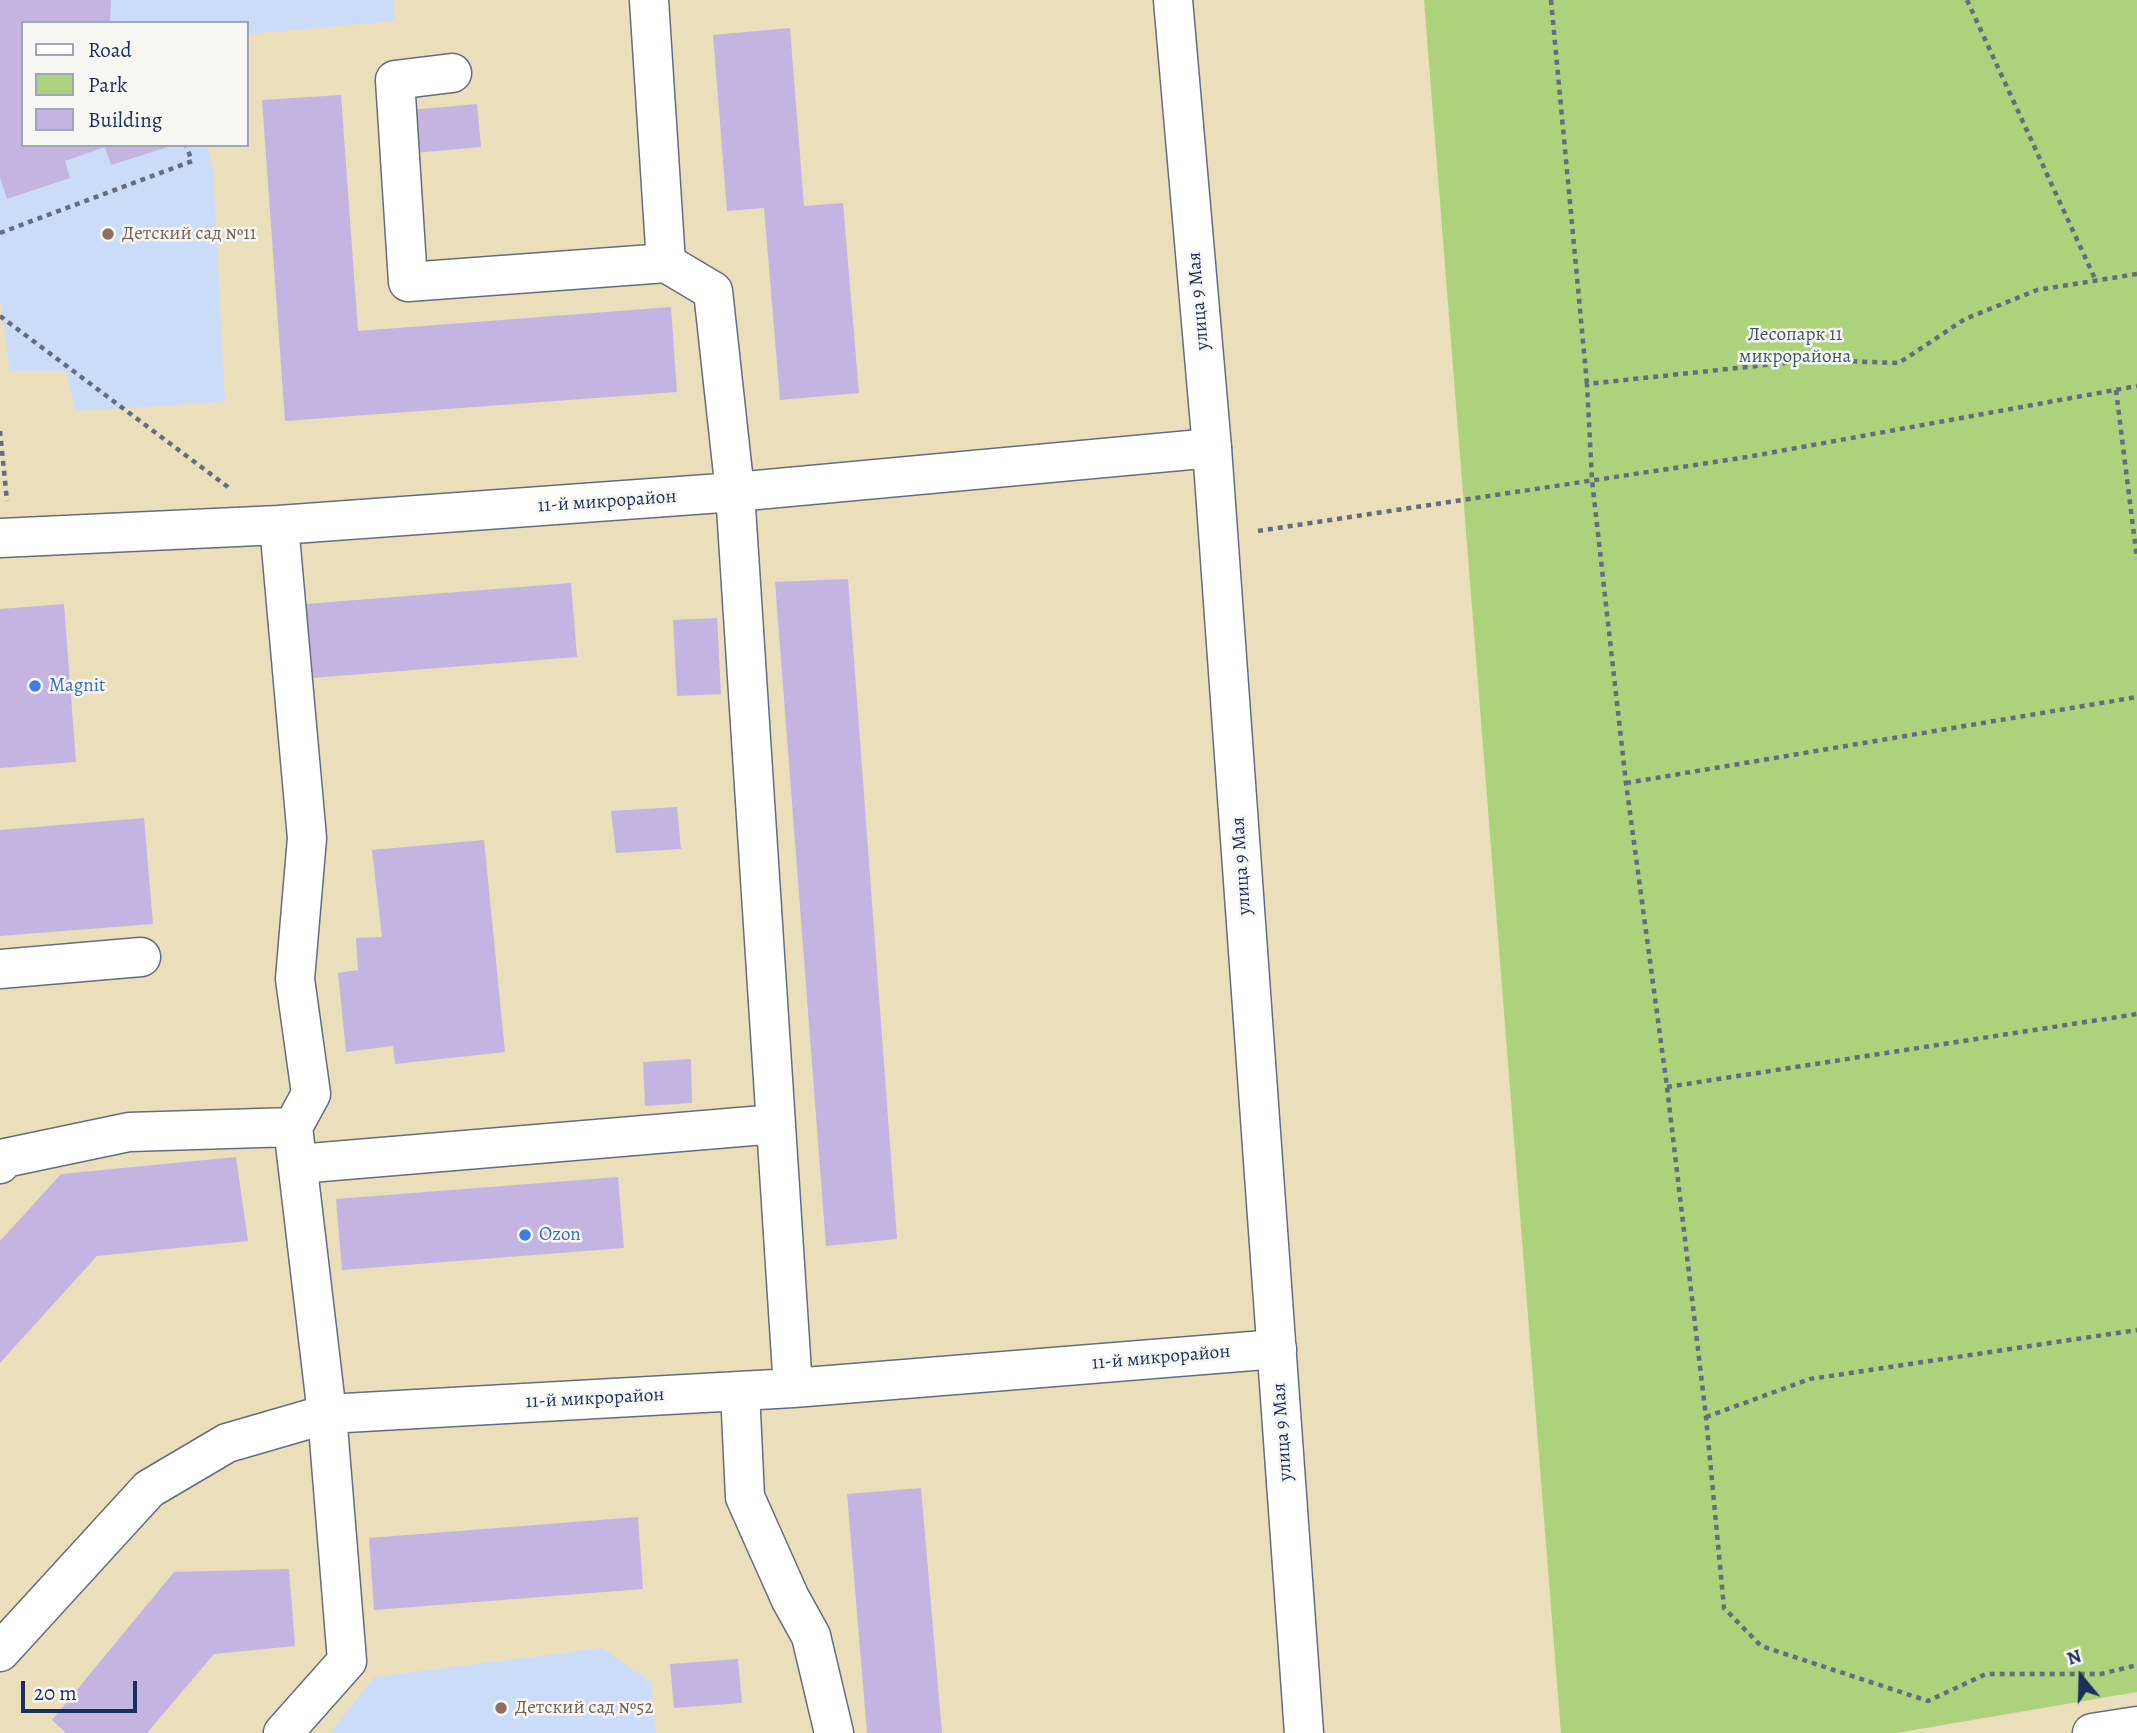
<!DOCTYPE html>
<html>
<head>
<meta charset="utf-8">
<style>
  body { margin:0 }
  #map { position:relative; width:2137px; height:1733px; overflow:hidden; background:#ebdebb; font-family:Alegreya,serif }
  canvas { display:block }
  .legend { position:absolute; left:21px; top:21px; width:228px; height:126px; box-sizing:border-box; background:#f6f6f2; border:2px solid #9ea6b7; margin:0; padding:9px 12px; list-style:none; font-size:21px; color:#1b2f5e }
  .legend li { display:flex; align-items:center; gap:14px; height:35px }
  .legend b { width:35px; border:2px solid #9ea6b7 }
  .north { position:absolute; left:2046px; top:1642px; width:70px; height:70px; -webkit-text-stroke:5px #f6f6f2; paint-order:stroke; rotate:341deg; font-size:19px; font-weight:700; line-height:28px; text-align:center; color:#1b2f5e }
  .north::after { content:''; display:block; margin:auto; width:24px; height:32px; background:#1b2f5e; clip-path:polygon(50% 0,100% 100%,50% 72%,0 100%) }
  .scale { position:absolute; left:21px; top:1681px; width:116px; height:32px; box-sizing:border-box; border:4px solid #1b2f5e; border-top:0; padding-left:9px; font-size:21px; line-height:24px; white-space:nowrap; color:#1b2f5e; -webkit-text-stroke:5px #f6f6f2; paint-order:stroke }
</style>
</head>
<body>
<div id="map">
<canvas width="2137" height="1733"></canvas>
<ul class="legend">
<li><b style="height:9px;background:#fff"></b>Road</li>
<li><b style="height:19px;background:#acd27c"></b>Park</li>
<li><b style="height:19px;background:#c4b4e2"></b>Building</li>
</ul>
<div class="north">N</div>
<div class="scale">20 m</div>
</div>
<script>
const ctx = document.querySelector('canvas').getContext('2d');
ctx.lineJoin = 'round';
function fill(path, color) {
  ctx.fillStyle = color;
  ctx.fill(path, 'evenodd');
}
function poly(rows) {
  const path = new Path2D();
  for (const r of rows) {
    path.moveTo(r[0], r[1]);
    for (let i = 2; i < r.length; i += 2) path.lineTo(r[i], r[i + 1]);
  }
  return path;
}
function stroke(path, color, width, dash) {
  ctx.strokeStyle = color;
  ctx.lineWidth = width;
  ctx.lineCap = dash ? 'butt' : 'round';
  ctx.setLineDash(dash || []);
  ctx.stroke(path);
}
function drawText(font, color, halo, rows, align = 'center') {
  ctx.font = font + ' Alegreya,serif';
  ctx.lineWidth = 5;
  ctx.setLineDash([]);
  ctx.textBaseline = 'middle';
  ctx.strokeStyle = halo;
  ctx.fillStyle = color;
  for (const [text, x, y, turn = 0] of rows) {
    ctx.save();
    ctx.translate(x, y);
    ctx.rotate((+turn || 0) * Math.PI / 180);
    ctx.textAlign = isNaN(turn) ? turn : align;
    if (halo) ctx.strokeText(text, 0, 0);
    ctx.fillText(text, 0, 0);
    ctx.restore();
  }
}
fill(poly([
  [0,0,393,0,395,21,247,34,247,23,23,23,23,145,207,145,213,169,225,402,75,411,66,371,10,371,0,299],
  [603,1648,651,1683,656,1733,330,1733,374,1677]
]), '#cbdcf9');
fill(poly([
  [1424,0,2137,0,2137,1692,1896,1733,1561,1733]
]), '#acd27c');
fill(poly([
  [0,0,111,0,110,23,23,23,23,145,171,146,111,165,105,147,65,161,70,178,7,199,0,177],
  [790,28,804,206,843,203,859,393,780,400,764,208,727,211,713,35],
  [341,95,358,331,671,307,677,392,285,421,262,100],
  [477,104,481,147,414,153,410,110],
  [848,579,897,1239,826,1246,775,582],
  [571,583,577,657,312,678,306,604],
  [64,604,76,762,0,768,0,609],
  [717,618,721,694,677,696,673,620],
  [677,807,681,849,616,853,611,811],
  [144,818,153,924,0,936,0,830],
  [484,840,505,1052,395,1064,393,1046,346,1052,338,973,358,970,356,938,382,937,372,850],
  [691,1059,692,1103,645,1106,643,1062],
  [236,1157,248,1241,97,1256,0,1363,0,1241,61,1174],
  [618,1177,624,1248,342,1270,336,1199],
  [921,1488,942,1733,867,1733,847,1494],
  [638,1517,643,1589,374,1610,369,1538],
  [289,1569,295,1646,214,1654,147,1733,66,1733,52,1720,174,1572],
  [738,1659,742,1703,674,1708,670,1664]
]), '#c4b4e2');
const minor = poly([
  [649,0,666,263],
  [452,73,395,80,408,282,666,263,713,291,735,492,793,1388],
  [279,525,307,838,295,979,311,1094,293,1127],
  [0,538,279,525,735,492,1212,448],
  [0,969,141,957],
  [0,1164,5,1158,129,1132,293,1127,327,1414,347,1661,283,1733],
  [298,1164,776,1124],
  [740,1391,745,1497,790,1598,811,1636,834,1733],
  [0,1652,149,1489,227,1443,327,1414,793,1388,1277,1349],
  [2092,1733,2137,1726]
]);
const major = poly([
  [1173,0,1212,448,1304,1733]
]);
stroke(minor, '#646c7f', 41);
stroke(major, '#646c7f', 41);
stroke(poly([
  [1551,0,1587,384],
  [1967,0,2096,281],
  [0,233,192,161,186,145],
  [2137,274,2037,290,1965,319,1899,363,1813,360,1587,384,1592,480,1626,783,1667,1087,1706,1417,1724,1608,1761,1646,1928,1701,1986,1674,2101,1674,2137,1665],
  [0,316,228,487],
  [2116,390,2137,559],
  [0,431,7,501],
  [1258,531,1747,457,2137,386],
  [1626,783,2137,697],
  [1667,1087,2137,1014],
  [1706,1417,1810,1379,2137,1330]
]), '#646c7f', 4.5, [5, 5]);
stroke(minor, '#fff', 38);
stroke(major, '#fff', 38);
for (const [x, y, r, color] of [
  [108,234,7,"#8d6e63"],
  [35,686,7,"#3f7fe0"],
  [525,1235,7,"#3f7fe0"],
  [501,1708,7,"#8d6e63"]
]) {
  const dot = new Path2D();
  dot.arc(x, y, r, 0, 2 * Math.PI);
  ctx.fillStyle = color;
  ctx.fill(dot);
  stroke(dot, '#f6f6f2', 2.5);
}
drawText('19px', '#785e54', '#f6f6f2', [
  ["Детский сад №11",122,234],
  ["Детский сад №52",515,1708]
], 'left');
drawText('19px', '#1b2f5e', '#f6f6f2', [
  ["улица 9 Мая",1199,301,-95],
  ["11-й микрорайон",607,502,-4],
  ["улица 9 Мая",1242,866,-94],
  ["11-й микрорайон",1161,1358,-5],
  ["11-й микрорайон",595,1399,-3],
  ["улица 9 Мая",1283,1432,-94]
]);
drawText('19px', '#3f5866', '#f6f6f2', [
  ["Лесопарк 11",1795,335],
  ["микрорайона",1795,357]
]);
drawText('19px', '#366cbe', '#f6f6f2', [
  ["Magnit",49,686],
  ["Ozon",539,1235]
], 'left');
</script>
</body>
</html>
